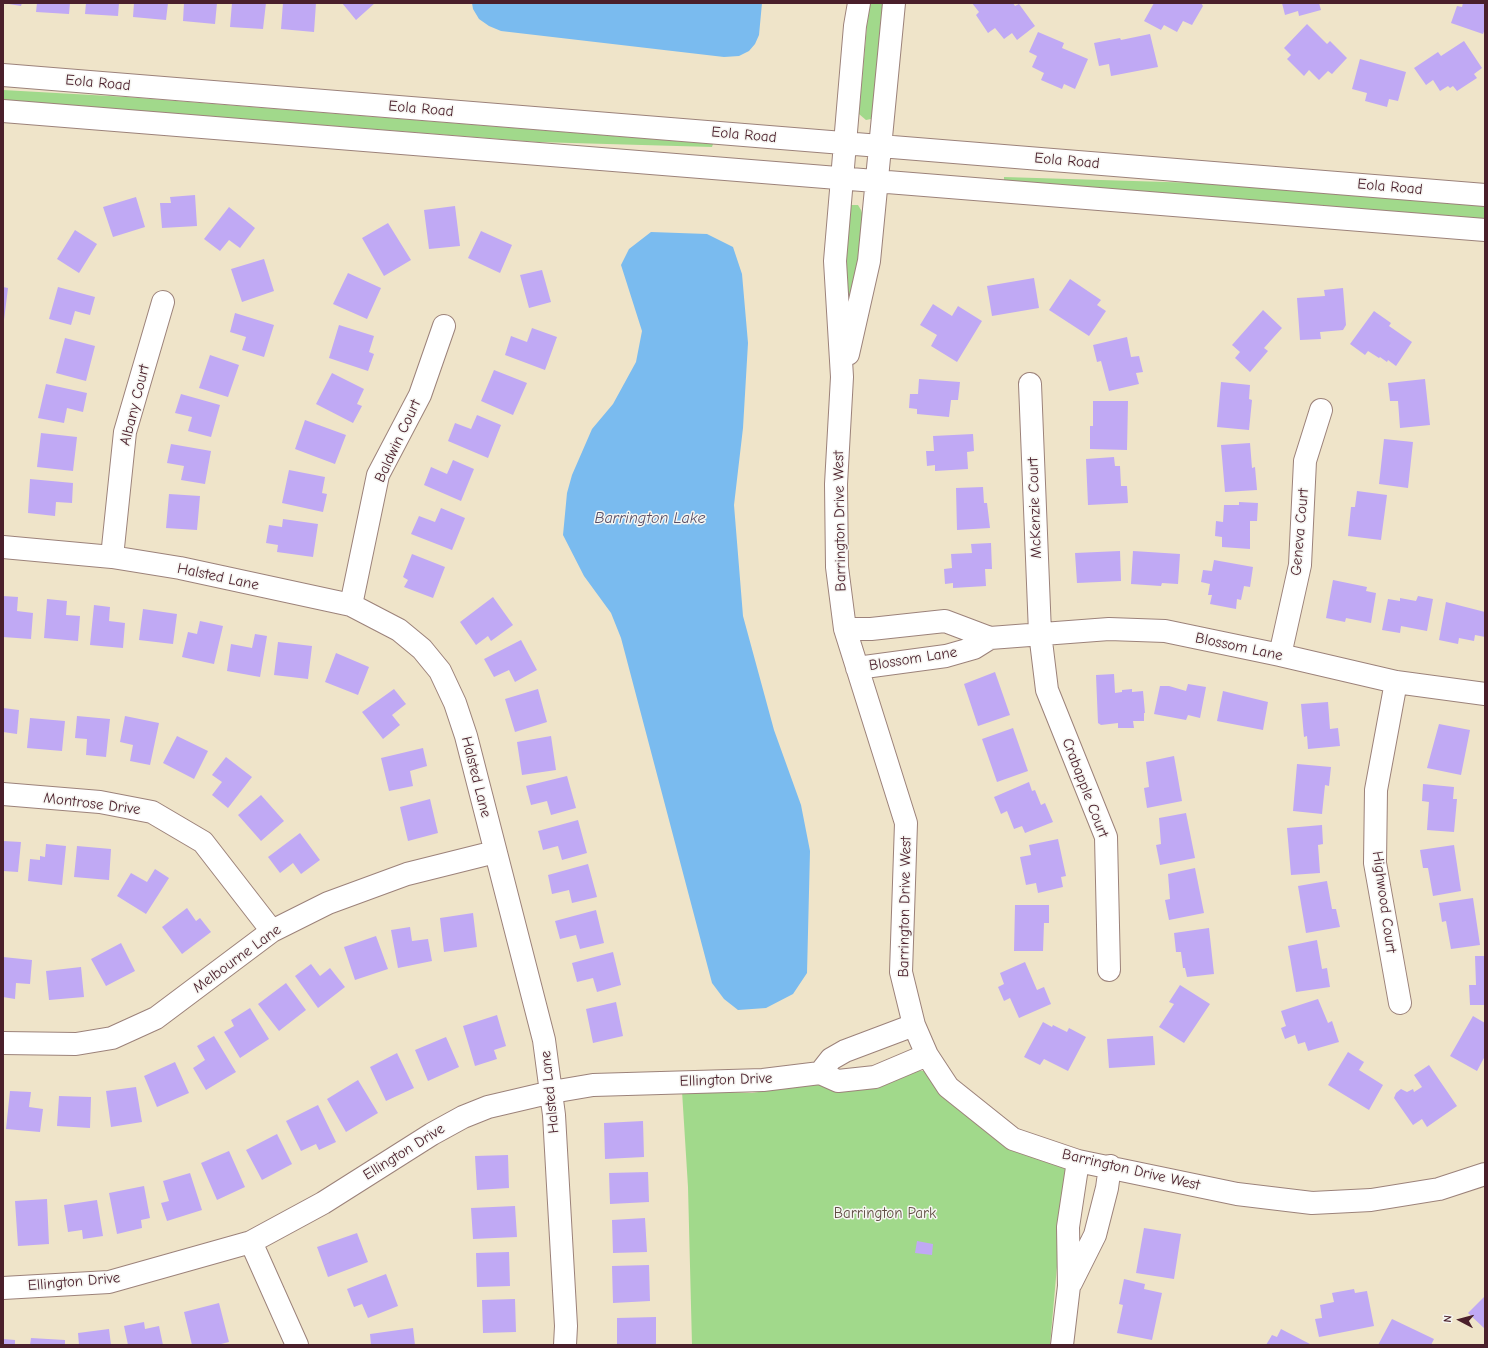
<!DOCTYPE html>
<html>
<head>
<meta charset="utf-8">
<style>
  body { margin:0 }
  #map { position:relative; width:1488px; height:1348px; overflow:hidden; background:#efe4c9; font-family:"Comic Neue",sans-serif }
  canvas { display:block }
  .frame { position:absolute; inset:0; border:4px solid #4a1f2b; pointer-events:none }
  .north { position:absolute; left:1440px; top:1300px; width:40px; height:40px; -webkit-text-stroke:3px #f6f6f2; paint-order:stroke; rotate:276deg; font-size:11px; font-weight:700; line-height:16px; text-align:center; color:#4a1f2b }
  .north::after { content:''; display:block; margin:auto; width:14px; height:18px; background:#4a1f2b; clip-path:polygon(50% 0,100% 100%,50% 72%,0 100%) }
</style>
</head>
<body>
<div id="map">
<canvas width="1488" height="1348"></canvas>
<div class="frame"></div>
<div class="north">N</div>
</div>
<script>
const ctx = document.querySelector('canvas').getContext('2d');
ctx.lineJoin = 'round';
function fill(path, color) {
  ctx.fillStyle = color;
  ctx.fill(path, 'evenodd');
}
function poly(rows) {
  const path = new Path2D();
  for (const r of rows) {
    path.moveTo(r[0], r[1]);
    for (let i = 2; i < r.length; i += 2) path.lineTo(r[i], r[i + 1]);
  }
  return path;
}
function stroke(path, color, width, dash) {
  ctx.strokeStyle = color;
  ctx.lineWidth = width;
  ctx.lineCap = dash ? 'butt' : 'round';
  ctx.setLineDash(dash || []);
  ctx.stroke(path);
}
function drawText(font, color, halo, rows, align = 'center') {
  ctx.font = font + ' "Comic Neue",sans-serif';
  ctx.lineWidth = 3;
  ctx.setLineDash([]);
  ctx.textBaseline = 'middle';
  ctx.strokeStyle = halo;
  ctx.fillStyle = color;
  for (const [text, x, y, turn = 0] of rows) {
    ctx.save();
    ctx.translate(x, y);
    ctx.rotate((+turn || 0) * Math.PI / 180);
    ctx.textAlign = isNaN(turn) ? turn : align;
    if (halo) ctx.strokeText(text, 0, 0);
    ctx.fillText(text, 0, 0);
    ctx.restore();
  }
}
fill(poly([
  [869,3,884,3,875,115,871,119,866,120,859,114],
  [3,90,127,97,713,144,712,147,537,142,3,100],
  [1004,177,1198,183,1485,206,1485,219,1072,186,1004,180],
  [849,205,858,205,861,210,864,219,859,263,847,315,839,261],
  [906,1070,926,1071,1061,1160,1071,1178,1058,1255,1050,1345,692,1345,688,1187,682,1091,752,1093,811,1084,851,1089]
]), '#a1d98b');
fill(poly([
  [472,3,762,3,759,35,755,44,749,51,739,56,724,57,501,31,489,26,479,19,473,9],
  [651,232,707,234,733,247,742,274,748,343,743,428,734,505,743,616,774,730,801,805,810,851,807,973,793,994,766,1008,738,1010,724,999,712,983,621,638,611,613,584,576,563,535,567,493,572,475,592,429,613,404,636,362,642,331,621,265,629,249]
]), '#7abbef');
fill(poly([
  [3,3,22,3,21,6],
  [37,3,70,3,69,14,36,12],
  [86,3,119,3,118,16,85,14],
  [134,3,168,3,166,20,133,17],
  [184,3,217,3,215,24,183,21],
  [232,3,266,3,263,29,230,27],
  [283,3,316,3,314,32,281,29],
  [342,3,375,3,356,20],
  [972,3,1013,3,1015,6,1019,4,1035,26,1017,40,1012,33,1004,39,995,28,988,33,976,15,979,12],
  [1154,3,1201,3,1203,6,1192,25,1183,21,1177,32,1164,25,1161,30,1144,21],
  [1282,3,1319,3,1321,10,1299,16,1298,11,1285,15],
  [1463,3,1485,3,1485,29,1483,34,1451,23,1457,6,1462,7],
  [1307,24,1327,44,1330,41,1347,58,1332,74,1328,71,1319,80,1309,70,1304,76,1287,59,1291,55,1284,48],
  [1038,32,1064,43,1062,48,1088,59,1075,89,1064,84,1062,89,1041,80,1044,73,1032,67,1037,56,1029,52],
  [1150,34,1158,67,1111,76,1109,64,1099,66,1094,43,1120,38,1121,40],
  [1464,41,1482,68,1474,74,1477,78,1457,91,1453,86,1450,88,1448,86,1440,91,1433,80,1426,85,1414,68,1438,52,1441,56],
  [1360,59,1406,72,1398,101,1389,99,1387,107,1365,101,1367,93,1352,89],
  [195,195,197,226,162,228,160,203,171,203,170,197],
  [136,197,145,227,113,237,103,207],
  [455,206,460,246,429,249,424,210],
  [229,207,255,228,240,248,229,240,220,251,204,239],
  [388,223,411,260,384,276,362,238],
  [75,230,97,244,79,273,57,259],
  [481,231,512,245,500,273,468,258],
  [264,259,274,291,242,302,231,269],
  [542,270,551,302,529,308,520,275],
  [348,273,381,288,367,319,333,304],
  [1034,278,1039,308,992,316,987,286],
  [1070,279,1101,300,1097,305,1106,311,1089,336,1049,310],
  [3,287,8,288,4,320,3,320],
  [58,287,95,297,90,315,75,311,71,325,49,319],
  [1343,288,1346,325,1343,330,1320,332,1321,339,1300,340,1297,298,1325,296,1324,290],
  [933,304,952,316,958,306,982,321,957,362,931,346,937,335,920,325],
  [1263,310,1282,328,1264,348,1268,351,1250,372,1235,358,1240,352,1232,345],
  [1374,311,1391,323,1389,326,1412,342,1396,366,1388,360,1387,362,1380,357,1379,358,1368,351,1365,355,1350,344],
  [235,313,274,325,264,357,242,350,246,337,230,332],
  [339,325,374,336,369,352,374,354,368,371,329,358],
  [532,328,557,337,545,370,505,355,511,336,527,342],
  [1127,337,1131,357,1139,356,1143,372,1136,373,1139,384,1109,391,1101,361,1097,362,1093,345],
  [65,338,95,346,86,381,56,373],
  [210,355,239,365,228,397,199,388],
  [494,370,527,383,513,415,481,401],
  [332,373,364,389,357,404,362,406,353,423,316,404],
  [919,379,960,382,958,400,951,400,949,417,917,414,917,409,909,408,910,394,918,394],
  [1425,379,1430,425,1400,428,1398,401,1390,401,1388,383],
  [1221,382,1250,385,1249,399,1252,400,1249,430,1217,427],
  [46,384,87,393,83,412,67,408,64,423,38,418],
  [181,394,220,405,211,437,188,431,192,417,175,413],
  [1093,401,1128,401,1127,450,1090,449,1090,426,1093,426],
  [477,415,501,425,488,458,448,441,455,423,471,429],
  [305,420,346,435,335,464,295,449],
  [41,433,77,437,73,471,37,467],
  [973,434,974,451,967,452,968,469,935,471,935,465,927,466,926,451,934,451,933,436],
  [1384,439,1413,442,1408,488,1379,484],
  [1250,443,1252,468,1255,467,1257,490,1225,492,1221,445],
  [171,444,211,451,205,484,181,480,184,466,167,463],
  [1114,457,1115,466,1120,466,1121,486,1127,486,1128,503,1088,505,1086,459],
  [453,460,474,469,461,501,424,485,431,467,447,474],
  [289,470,325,477,322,493,327,494,323,512,282,503],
  [30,479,73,483,72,503,56,502,55,516,28,513],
  [983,487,984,503,987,503,990,528,957,530,956,488],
  [1357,491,1387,495,1381,540,1348,536,1351,507,1355,507],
  [169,494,200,496,197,530,166,528],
  [1239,502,1258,503,1257,521,1250,521,1250,549,1222,547,1222,537,1215,536,1216,521,1223,522,1224,505,1239,505],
  [441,508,465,518,452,550,411,534,419,516,435,522],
  [283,519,318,524,313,557,277,552,278,545,266,543,269,525,282,527],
  [991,543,992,569,985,569,986,586,953,588,953,583,945,584,944,569,952,568,951,554,972,553,971,544],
  [1120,551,1121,581,1077,583,1075,553],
  [1133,551,1180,554,1178,584,1162,583,1161,586,1131,584],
  [412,554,445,567,433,598,404,587,408,580,403,577],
  [1214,560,1253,567,1250,587,1244,586,1241,600,1237,599,1236,609,1210,604,1212,595,1208,595,1210,584,1201,582,1203,570,1212,571],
  [1333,580,1367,587,1366,591,1376,593,1371,623,1346,618,1345,622,1326,618],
  [3,596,18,597,17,611,33,613,31,639,3,637],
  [1418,596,1433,599,1427,631,1401,626,1400,633,1382,630,1388,599,1400,601,1400,598,1416,601],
  [493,597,513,625,491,641,488,636,476,645,460,622],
  [47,599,67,601,66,615,80,616,78,641,44,638],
  [1446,602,1485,612,1485,637,1475,635,1474,641,1459,638,1458,644,1439,640],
  [94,605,110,607,109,621,125,623,123,648,90,645],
  [143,609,177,614,173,644,139,640],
  [200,621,223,626,214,664,182,657,188,632,197,634],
  [255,634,267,636,260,677,227,671,231,644,252,648],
  [521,640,537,670,515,682,509,670,494,677,484,659],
  [278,642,312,646,308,679,274,675],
  [336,653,369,667,358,695,325,682],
  [995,672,1010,715,978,726,964,684],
  [1114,674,1115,693,1122,692,1122,690,1132,689,1132,692,1143,691,1145,713,1144,713,1144,721,1133,721,1134,728,1118,728,1118,723,1101,725,1098,723,1096,675],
  [1188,684,1206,687,1200,718,1188,715,1186,720,1154,714,1160,686,1169,686,1186,691],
  [394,689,406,704,392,715,400,725,383,739,362,712],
  [538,689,547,722,515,732,505,699],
  [1223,691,1268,702,1263,730,1217,721],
  [1328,702,1330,729,1338,728,1340,746,1308,749,1307,736,1304,737,1301,704],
  [3,708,19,710,17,734,3,732],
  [77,716,110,719,106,757,86,755,87,739,75,738],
  [125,716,159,723,150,765,130,761,133,745,120,742],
  [30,718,65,721,62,751,27,748],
  [1439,724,1470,730,1461,775,1427,768],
  [1013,728,1028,771,997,782,982,739],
  [177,736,208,751,194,779,163,763],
  [551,736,556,770,522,775,517,742],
  [423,748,427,766,410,771,413,786,389,791,381,758],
  [1174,756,1182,801,1147,808,1144,788,1149,787,1146,762],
  [226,757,252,777,228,808,212,795,222,782,212,775],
  [1297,764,1331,767,1329,786,1325,785,1322,814,1293,811],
  [567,776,576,808,551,815,547,801,531,805,526,786],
  [1029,782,1032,791,1035,790,1041,805,1045,803,1053,822,1025,833,1022,826,1014,829,1007,811,1001,814,994,797],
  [1423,784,1454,787,1453,799,1457,799,1454,832,1427,830,1429,802,1422,801],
  [261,795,284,821,261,841,238,815],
  [430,799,438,833,408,841,400,807],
  [1186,813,1195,858,1160,865,1156,845,1161,844,1159,818],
  [578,820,587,853,562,860,558,846,543,850,538,831],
  [1322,825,1323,844,1318,845,1320,873,1291,875,1287,828],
  [300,833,320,860,301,874,293,863,280,873,268,857],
  [1058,839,1066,876,1061,877,1063,887,1038,893,1036,883,1026,885,1020,857,1031,855,1029,845],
  [3,841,21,842,18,872,3,871],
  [46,844,66,846,62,885,28,881,30,859,40,860,40,856,45,857],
  [1454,845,1461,891,1433,896,1428,868,1423,868,1420,850],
  [77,846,111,849,109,880,74,877],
  [588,864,597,897,572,903,569,890,552,894,548,875],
  [1195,868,1204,913,1169,920,1165,900,1170,899,1168,874],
  [155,869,169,878,146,914,117,896,131,873,147,882],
  [1327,881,1332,909,1336,909,1340,927,1306,933,1298,886],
  [1473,898,1480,945,1451,949,1446,921,1442,922,1439,903],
  [1015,905,1049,905,1049,923,1044,923,1043,951,1014,951],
  [187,908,196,921,200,918,211,932,182,954,162,927],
  [596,910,604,943,580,949,576,935,560,939,555,921],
  [473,913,477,947,444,952,440,918],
  [410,927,412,941,428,939,432,961,398,968,391,930],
  [1209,928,1214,974,1187,977,1185,968,1183,968,1181,952,1176,952,1174,933],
  [376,936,388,969,355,980,344,947],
  [1317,940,1322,969,1327,968,1330,987,1296,992,1288,946],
  [121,943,135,971,106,986,91,959],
  [613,952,621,985,597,992,593,978,577,982,572,963],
  [1475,956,1485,956,1485,1005,1470,1005,1469,985,1476,985],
  [3,957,32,960,30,984,16,983,15,999,3,997],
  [1025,962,1037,990,1044,987,1051,1004,1019,1018,1010,998,1004,1001,998,987,1004,984,1000,973],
  [311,964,320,976,330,968,345,987,318,1008,295,976],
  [81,967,84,997,49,1000,46,971],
  [286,983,306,1010,279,1031,258,1004],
  [1180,985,1210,1004,1184,1043,1159,1027,1174,1004,1169,1002],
  [1318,999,1328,1023,1332,1021,1339,1042,1308,1051,1305,1042,1298,1044,1295,1035,1285,1039,1281,1028,1286,1026,1281,1011],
  [616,1002,623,1036,593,1043,586,1009],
  [250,1008,269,1039,240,1058,224,1032,234,1026,231,1020],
  [497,1015,506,1046,494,1050,497,1059,475,1066,463,1026],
  [1473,1016,1485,1023,1485,1056,1477,1071,1450,1056],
  [1043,1022,1052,1027,1053,1025,1067,1032,1069,1028,1086,1037,1068,1071,1044,1059,1040,1065,1024,1057],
  [214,1036,236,1072,206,1090,193,1068,205,1060,197,1046],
  [1153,1036,1155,1065,1109,1068,1107,1039],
  [446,1037,459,1067,428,1081,415,1050],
  [1348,1052,1364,1062,1359,1070,1383,1085,1369,1110,1328,1085],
  [397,1053,414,1088,386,1101,370,1067],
  [175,1062,189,1093,157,1107,144,1076],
  [1429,1065,1457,1106,1427,1127,1422,1119,1413,1125,1394,1098,1396,1093,1401,1089,1407,1092,1413,1089,1414,1092,1422,1087,1414,1075],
  [358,1080,378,1113,346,1132,327,1099],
  [136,1087,142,1122,111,1127,106,1091],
  [10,1091,31,1092,29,1107,43,1109,40,1132,6,1129],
  [59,1096,91,1097,90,1128,57,1126],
  [318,1105,336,1142,319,1150,316,1144,301,1151,286,1121],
  [643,1121,644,1157,605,1159,604,1123],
  [277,1134,292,1164,262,1180,246,1150],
  [229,1151,245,1187,217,1200,201,1163],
  [508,1155,509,1188,477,1190,475,1156],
  [648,1172,649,1202,610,1204,609,1173],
  [190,1173,202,1210,167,1221,161,1203,169,1201,163,1181],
  [144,1186,150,1218,141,1220,142,1228,117,1234,109,1193],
  [47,1199,49,1244,18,1246,15,1201],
  [97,1200,103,1236,83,1239,82,1230,68,1232,64,1205],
  [515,1206,517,1237,473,1239,471,1208],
  [645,1218,647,1252,613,1253,612,1220],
  [1144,1228,1181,1234,1174,1279,1136,1273],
  [357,1233,368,1262,328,1277,317,1247],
  [917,1241,933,1244,932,1255,915,1253],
  [509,1252,510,1286,477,1287,476,1253],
  [649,1265,650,1301,613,1303,612,1266],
  [386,1274,398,1306,368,1318,362,1304,354,1307,347,1289],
  [1124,1279,1145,1284,1144,1289,1162,1293,1152,1340,1117,1333,1123,1305,1119,1304],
  [1354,1289,1355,1293,1367,1291,1374,1326,1319,1337,1315,1319,1322,1318,1320,1305,1334,1302,1332,1293],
  [1485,1296,1485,1329,1468,1313],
  [515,1299,516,1332,483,1333,482,1300],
  [219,1303,229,1342,217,1345,192,1345,184,1312],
  [656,1317,656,1345,617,1345,617,1318],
  [1392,1319,1434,1339,1431,1345,1378,1345],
  [144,1322,145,1329,159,1326,163,1345,128,1345,124,1326],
  [413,1328,415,1345,371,1345,370,1334],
  [109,1329,111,1345,79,1345,78,1333],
  [1281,1329,1310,1344,1309,1345,1266,1345,1272,1335,1277,1337],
  [31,1338,65,1340,65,1345,30,1345],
  [3,1339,15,1340,15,1345,3,1345]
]), '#c0a9f4');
const minor = poly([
  [859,3,855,26,835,261,842,377,836,484,837,567,845,629,906,823,901,972,914,1025,927,1055,948,1087,1013,1139,1078,1161,1237,1194,1312,1203,1371,1200,1439,1189,1485,1174],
  [3,75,1485,195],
  [3,111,1485,230],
  [848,354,869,261,894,3],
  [1030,384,1040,633,1047,690,1106,837,1109,970],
  [3,547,112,557,180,568,351,605,399,630,422,649,440,671,455,703,466,736,544,1040,554,1115,566,1326,565,1345],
  [112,557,125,432,163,302],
  [351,605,378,475,420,395,444,326],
  [845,629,871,629,945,621,990,638,1109,629,1165,631,1280,655,1396,682,1485,694],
  [1280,655,1300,565,1305,461,1321,410],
  [857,668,946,656,974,648,990,638],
  [1396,682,1376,790,1375,863,1400,1003],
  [3,794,100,802,152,812,203,842,272,931],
  [3,1043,76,1044,112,1038,156,1018,272,931,328,903,407,874,495,852],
  [820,1073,831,1059,845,1051,914,1025],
  [251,1242,297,1345],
  [1071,1283,1095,1235,1107,1188,1110,1166],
  [3,1288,109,1282,251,1242,323,1203,432,1134,463,1117,488,1107,552,1092,593,1085,763,1080,820,1073,838,1081,875,1077,927,1055],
  [1062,1345,1069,1286,1068,1227,1078,1161]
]);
stroke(minor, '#9c827a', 24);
stroke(minor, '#fff', 22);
drawText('15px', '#4a1f2b', '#f6f6f2', [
  ["Eola Road",98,83,5],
  ["Eola Road",421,109,5],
  ["Eola Road",744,135,5],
  ["Eola Road",1067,161,5],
  ["Eola Road",1390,187,5],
  ["Albany Court",135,405,-76],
  ["Baldwin Court",398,441,-65],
  ["McKenzie Court",1035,508,-92],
  ["Barrington Drive West",840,521,-91],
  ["Geneva Court",1300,532,-85],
  ["Halsted Lane",218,577,12],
  ["Blossom Lane",1239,647,12],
  ["Blossom Lane",913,659,-9],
  ["Halsted Lane",476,777,76],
  ["Crabapple Court",1085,788,69],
  ["Montrose Drive",92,804,7],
  ["Highwood Court",1384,902,82],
  ["Barrington Drive West",905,907,-89],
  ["Melbourne Lane",237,959,-36],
  ["Ellington Drive",726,1080,-2],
  ["Halsted Lane",550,1092,-96],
  ["Ellington Drive",404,1152,-32],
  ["Barrington Drive West",1131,1170,13],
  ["Ellington Drive",74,1282,-5]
]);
drawText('15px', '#604e43', '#f6f6f2', [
  ["Barrington Park",885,1214]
]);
drawText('italic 16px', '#584e66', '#f6f6f2', [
  ["Barrington Lake",650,518]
]);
</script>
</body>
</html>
